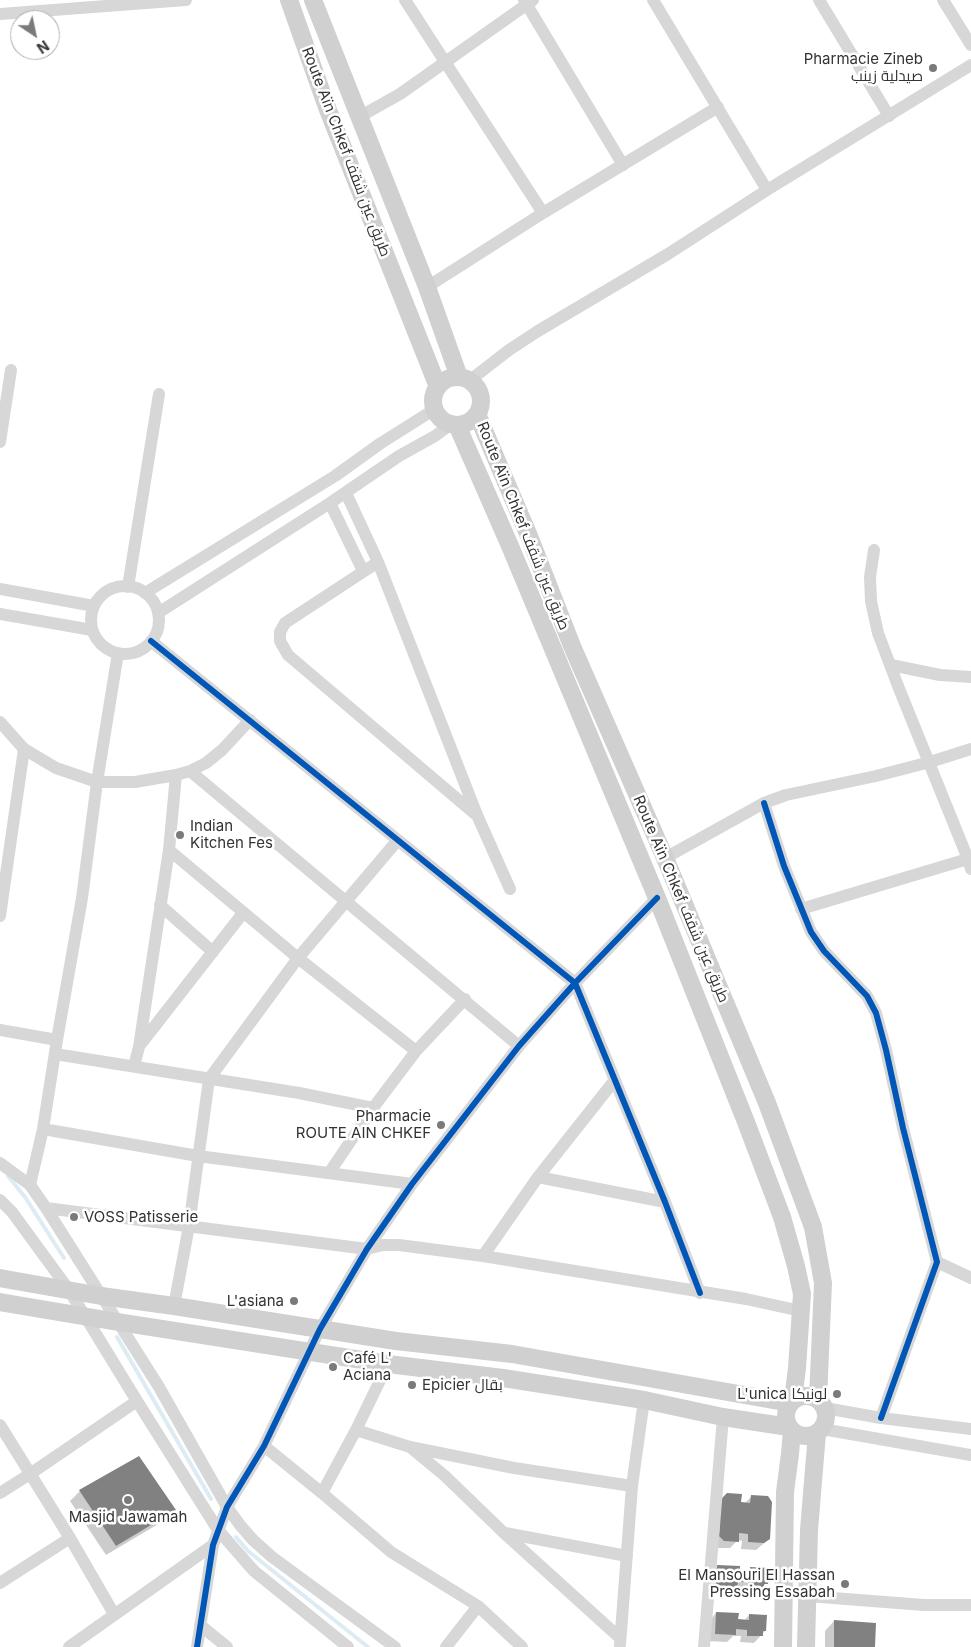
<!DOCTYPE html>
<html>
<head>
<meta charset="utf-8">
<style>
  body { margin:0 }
  #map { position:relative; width:971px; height:1647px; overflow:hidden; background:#fff; font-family:Inter,sans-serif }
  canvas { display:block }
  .north { position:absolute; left:10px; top:10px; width:50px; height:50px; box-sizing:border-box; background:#fff; border:1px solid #adadad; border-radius:50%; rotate:146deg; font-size:14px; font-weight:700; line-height:20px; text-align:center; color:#333 }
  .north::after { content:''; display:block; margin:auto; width:18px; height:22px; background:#7a7a7a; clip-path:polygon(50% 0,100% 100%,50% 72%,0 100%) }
</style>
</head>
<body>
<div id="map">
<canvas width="971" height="1647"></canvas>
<div class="north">N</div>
</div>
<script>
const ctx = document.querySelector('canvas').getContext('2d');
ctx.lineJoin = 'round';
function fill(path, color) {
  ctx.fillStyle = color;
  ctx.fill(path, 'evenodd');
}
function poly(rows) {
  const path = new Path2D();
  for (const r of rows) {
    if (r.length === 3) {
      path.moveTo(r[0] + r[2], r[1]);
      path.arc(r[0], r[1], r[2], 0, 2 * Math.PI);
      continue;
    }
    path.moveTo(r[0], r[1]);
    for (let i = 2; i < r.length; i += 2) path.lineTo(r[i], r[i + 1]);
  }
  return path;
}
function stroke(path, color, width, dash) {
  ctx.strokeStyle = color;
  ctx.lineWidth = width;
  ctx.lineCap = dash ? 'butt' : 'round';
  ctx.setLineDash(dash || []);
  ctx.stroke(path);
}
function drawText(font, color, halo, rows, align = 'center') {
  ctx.font = font + ' Inter,Cairo,sans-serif';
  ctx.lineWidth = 5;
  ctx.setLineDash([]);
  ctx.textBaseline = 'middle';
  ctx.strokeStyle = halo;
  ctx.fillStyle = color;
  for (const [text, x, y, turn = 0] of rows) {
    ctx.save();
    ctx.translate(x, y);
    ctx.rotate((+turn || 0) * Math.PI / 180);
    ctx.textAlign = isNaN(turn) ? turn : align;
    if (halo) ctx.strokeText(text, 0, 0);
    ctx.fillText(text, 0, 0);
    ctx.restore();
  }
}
fill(poly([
  [80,1491,174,1510,165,1520,106,1555,70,1501],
  [751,1497,769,1539,756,1550,741,1549,742,1541,738,1540,730,1548,716,1548,712,1544,740,1504,744,1504],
  [718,1566,738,1573,746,1574,751,1568,766,1583,756,1596,742,1595,742,1589,735,1589,729,1594,710,1594,711,1573],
  [716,1613,737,1620,744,1621,749,1615,765,1631,754,1643,740,1642,741,1636,733,1636,727,1642,708,1641,709,1621],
  [834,1621,874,1647,825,1647,825,1631]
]), '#0003');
stroke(poly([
  [8,1176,25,1197,64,1258],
  [117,1337,211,1499],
  [236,1537,248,1551,368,1647]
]), '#ddebf3', 4);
fill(poly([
  [139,1456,176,1510,116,1546,79,1490],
  [727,1493,742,1494,741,1502,750,1503,751,1495,768,1496,772,1502,770,1539,764,1543,748,1542,748,1534,739,1533,739,1542,724,1541,719,1536,721,1499],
  [717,1565,740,1566,740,1572,750,1573,750,1567,769,1568,768,1584,764,1584,764,1589,748,1588,749,1582,738,1582,737,1588,716,1587],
  [716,1612,739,1613,738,1619,749,1620,749,1614,767,1615,766,1631,763,1631,763,1636,747,1636,747,1630,736,1629,736,1635,715,1634],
  [834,1620,876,1623,875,1647,834,1647]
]), '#818181');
stroke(poly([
  [405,0,543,213],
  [524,0,623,165],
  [653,0,767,190],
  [819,0,889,116],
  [943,0,971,45],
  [0,14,186,0],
  [359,117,400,94,533,0],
  [427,287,543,213,718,107],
  [469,381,509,350,538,331,668,254,767,190,971,65],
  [0,442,11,370],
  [346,493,378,562,477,815,510,889],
  [330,503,363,571],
  [874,550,870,577,871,601,878,633,898,686,968,859,971,869],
  [378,562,285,623,280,632,280,641,288,655,475,814],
  [125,620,34],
  [128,587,159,394],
  [0,589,94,606],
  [145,593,335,476,381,443,435,409],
  [158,613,330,503,399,456,435,436,451,424],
  [0,614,92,630],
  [151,641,575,983,665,1202,700,1293],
  [891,665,940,675,971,677],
  [0,722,24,749,56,768,97,782,135,782,176,775,190,771,206,763,222,750,250,720],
  [190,771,519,1046],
  [764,803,784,866,811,932,824,951,867,996,876,1013,886,1050,903,1128,937,1262,881,1418],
  [169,850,298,958,416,1051],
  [665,858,764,803,786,795,876,776,930,762,971,749],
  [160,905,213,952],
  [801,909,971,858],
  [0,916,24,749],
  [0,1030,57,1040],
  [140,1045,243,913],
  [55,1054,299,1093,373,1108],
  [134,1066,139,1047,169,850,176,775],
  [43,1129,198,1156,412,1184],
  [0,1163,30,1185,46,1208,159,1387,227,1507,240,1525,253,1540,272,1557,395,1647],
  [329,1173,373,1108,416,1051,465,999],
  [538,1177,665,1202],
  [30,1185,43,1129,57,1040,82,898,97,782,118,653],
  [0,1200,12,1212,69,1290,137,1401,218,1530,254,1571,348,1647],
  [46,1208,367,1249,383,1245,399,1245,483,1256,746,1299,801,1311],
  [483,1256,538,1177,614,1081],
  [937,1262,971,1278],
  [174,1306,189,1226,209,1079,298,958,397,841],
  [825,1408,881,1418,971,1429],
  [0,1425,70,1538,114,1614],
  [822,1429,971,1455],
  [356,1430,410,1447,514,1468,632,1486],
  [264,1446,322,1493,391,1552,478,1606,522,1647],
  [410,1447,445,1476,503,1532,620,1638],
  [0,1493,30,1474,137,1401],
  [322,1493,356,1430,388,1364],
  [505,1533,627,1556],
  [0,1583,70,1538],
  [807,1596,924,1605,971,1605],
  [200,1625,227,1647],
  [620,1645,632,1486,644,1400],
  [69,1647,213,1545],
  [197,1647,213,1545,227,1507,264,1446,320,1329,367,1249,412,1184,519,1046,575,983,657,898],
  [446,1647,478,1606],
  [704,1647,723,1417]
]), '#d7d7d7', 12);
stroke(poly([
  [289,0,328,110,438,387],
  [313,0,427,287,459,377],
  [457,401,24],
  [477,414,529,536,572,646,665,858,767,1103,813,1227,823,1283,818,1399],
  [457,425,510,546,657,898,746,1122,782,1217,796,1266,802,1294,797,1368,793,1400],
  [0,1278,101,1296,174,1306,396,1341,512,1354,790,1403],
  [0,1302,118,1322,388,1364,503,1378,644,1400,723,1417,789,1427],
  [806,1416,20],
  [783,1647,785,1492,790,1454,792,1430],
  [806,1647,809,1530,817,1433]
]), '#d0d0d0', 18);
stroke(poly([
  [151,641,575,983,665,1202,700,1293],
  [764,803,784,866,811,932,824,951,867,996,876,1013,886,1050,903,1128,937,1262,881,1418],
  [197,1647,213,1545,227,1507,264,1446,320,1329,367,1249,412,1184,519,1046,575,983,657,898]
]), '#0057b8', 6);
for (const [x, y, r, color] of [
  [933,68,5,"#7a7a7a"],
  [180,835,5,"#7a7a7a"],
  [441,1125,5,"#7a7a7a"],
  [74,1217,5,"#7a7a7a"],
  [294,1301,5,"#7a7a7a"],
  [333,1367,5,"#7a7a7a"],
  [412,1385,5,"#7a7a7a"],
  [837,1394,5,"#7a7a7a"],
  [128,1500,5,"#7a7a7a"],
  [845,1584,5,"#7a7a7a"]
]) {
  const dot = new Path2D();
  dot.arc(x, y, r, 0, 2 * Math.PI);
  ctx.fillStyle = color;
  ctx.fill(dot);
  stroke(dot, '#fff', 2);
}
drawText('15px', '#333', '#fff', [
  ["Pharmacie Zineb",923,59],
  ["صيدلية زينب",923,76],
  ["Indian",190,826,"left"],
  ["Kitchen Fes",190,843,"left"],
  ["Pharmacie",431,1116],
  ["ROUTE AIN CHKEF",431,1133],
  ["VOSS Patisserie",84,1217,"left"],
  ["L'asiana",284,1301],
  ["Café L'",343,1358,"left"],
  ["Aciana",343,1375,"left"],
  ["Epicier بقال",422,1385,"left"],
  ["L'unica لونيكا",827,1394],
  ["Masjid Jawamah",128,1517,"center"],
  ["El Mansouri El Hassan",835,1575],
  ["Pressing Essabah",835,1592]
], 'right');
drawText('15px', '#333', '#fff', [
  ["Route Aïn Chkef طريق عين شقف",346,152,69],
  ["Route Aïn Chkef طريق عين شقف",523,526,68],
  ["Route Aïn Chkef طريق عين شقف",681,899,67]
]);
</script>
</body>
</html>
